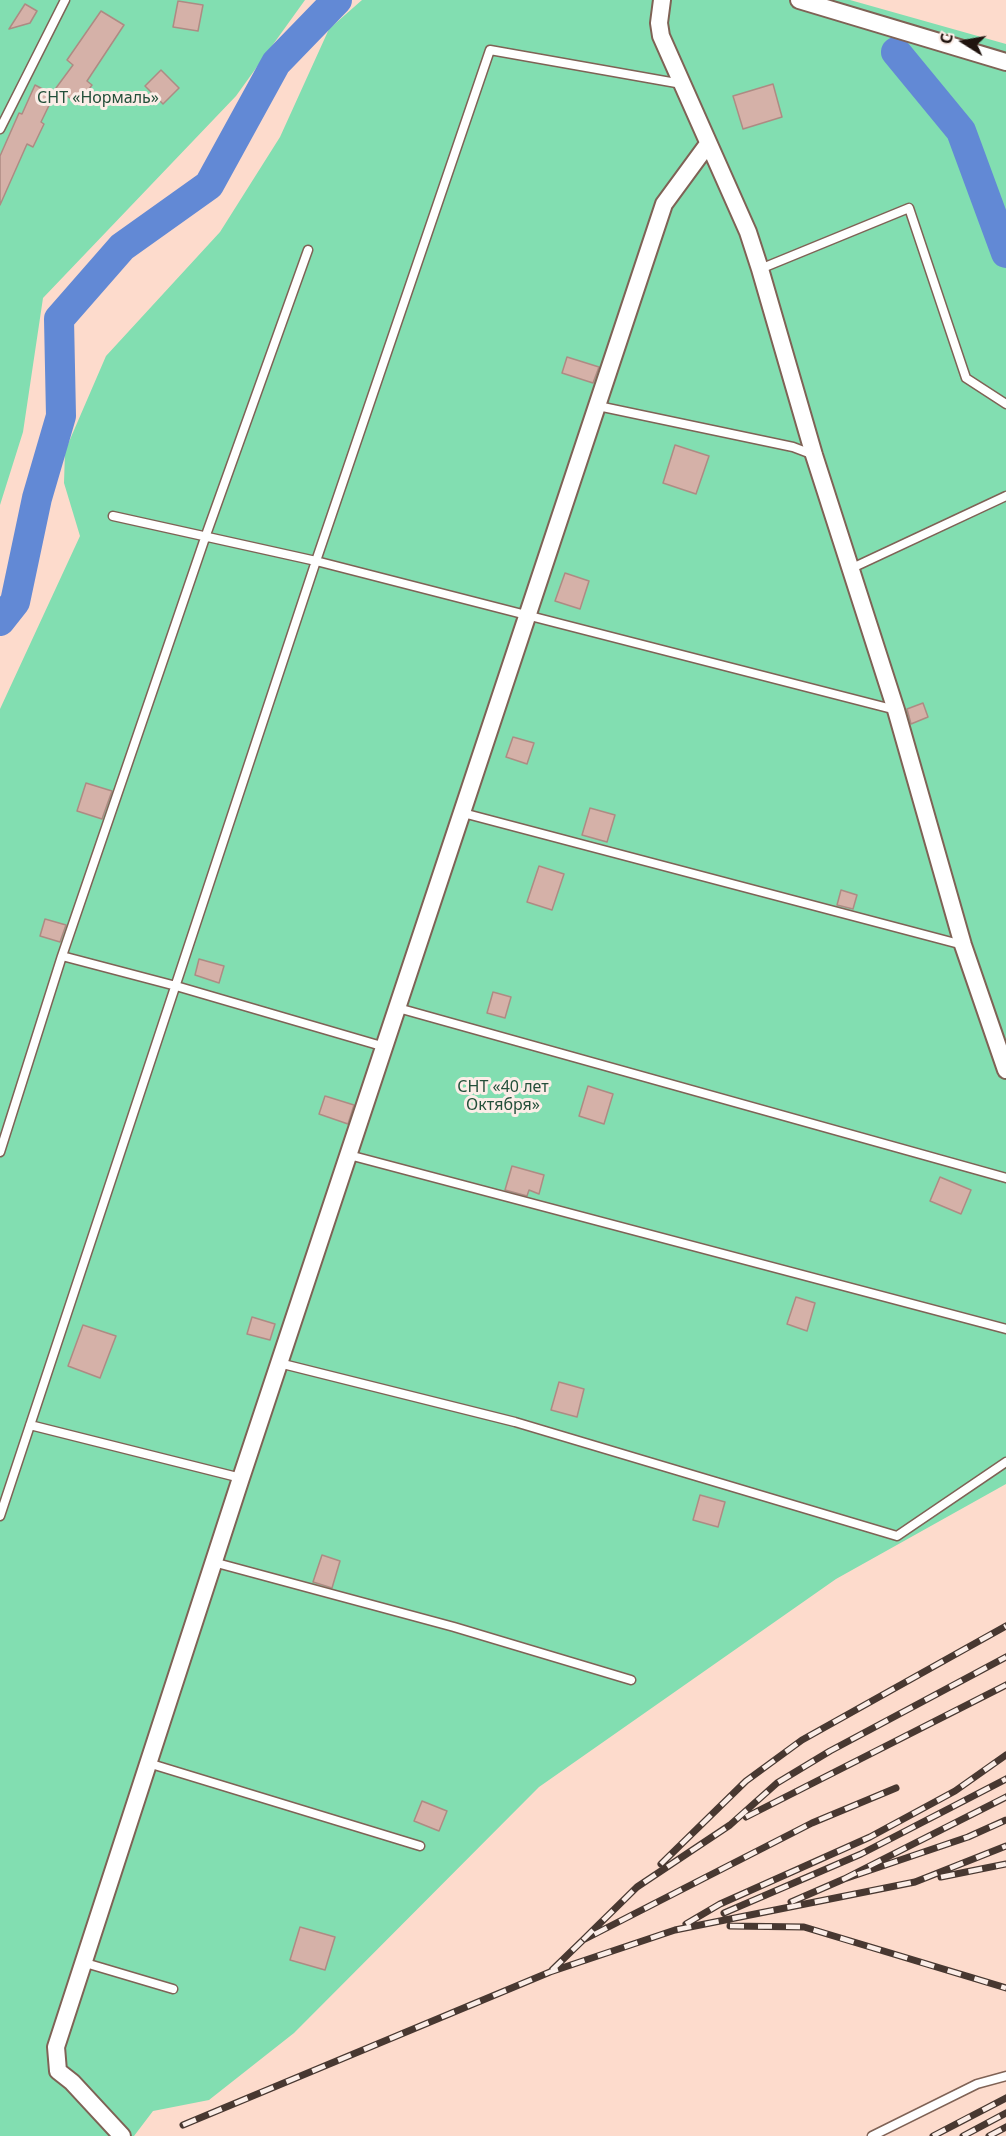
<!DOCTYPE html>
<html>
<head>
<meta charset="utf-8">
<style>
  body { margin:0 }
  #map { position:relative; width:1006px; height:2136px; overflow:hidden; background:#fddbcc; font-family:"Noto Sans",sans-serif }
  canvas { display:block }
  .north { position:absolute; left:934px; top:12px; width:60px; height:60px; -webkit-text-stroke:4px #fbede7; paint-order:stroke; rotate:281deg; font-size:16px; font-weight:700; line-height:24px; text-align:center; color:#20140f }
  .north::after { content:''; display:block; margin:auto; width:21px; height:27px; background:#20140f; clip-path:polygon(50% 0,100% 100%,50% 72%,0 100%) }
</style>
</head>
<body>
<div id="map">
<canvas width="1006" height="2136"></canvas>
<div class="north">С</div>
</div>
<script>
const ctx = document.querySelector('canvas').getContext('2d');
ctx.lineJoin = 'round';
function fill(path, color) {
  ctx.fillStyle = color;
  ctx.fill(path, 'evenodd');
}
function poly(rows) {
  const path = new Path2D();
  for (const r of rows) {
    path.moveTo(r[0], r[1]);
    for (let i = 2; i < r.length; i += 2) path.lineTo(r[i], r[i + 1]);
  }
  return path;
}
function stroke(path, color, width, dash) {
  ctx.strokeStyle = color;
  ctx.lineWidth = width;
  ctx.lineCap = dash ? 'butt' : 'round';
  ctx.setLineDash(dash || []);
  ctx.stroke(path);
}
function drawText(font, color, halo, rows, align = 'center') {
  ctx.font = font + ' "Noto Sans",sans-serif';
  ctx.lineWidth = 6;
  ctx.setLineDash([]);
  ctx.textBaseline = 'middle';
  ctx.strokeStyle = halo;
  ctx.fillStyle = color;
  for (const [text, x, y, turn = 0] of rows) {
    ctx.save();
    ctx.translate(x, y);
    ctx.rotate((+turn || 0) * Math.PI / 180);
    ctx.textAlign = isNaN(turn) ? turn : align;
    if (halo) ctx.strokeText(text, 0, 0);
    ctx.fillText(text, 0, 0);
    ctx.restore();
  }
}
fill(poly([
  [0,0,305,0,236,96,43,298,23,432,0,505],
  [362,0,850,0,1006,44,1006,1484,836,1579,539,1787,294,2033,209,2100,153,2111,134,2136,0,2136,0,709,80,536,64,483,65,451,106,356,220,232,280,137,329,29]
]), '#82deb1');
stroke(poly([
  [896,52,961,131,1006,253],
  [0,621,15,602,37,498,61,416,59,319,122,247,209,185,276,63,337,0]
]), '#6289d5', 30);
const building = poly([
  [178,1,203,5,198,31,173,27,178,1],
  [25,4,37,11,30,23,9,29,25,4],
  [101,11,124,25,87,81,92,85,78,104,56,88,73,65,67,60,101,11],
  [161,70,179,88,163,104,145,86,161,70],
  [773,84,782,117,743,129,733,96,773,84],
  [35,85,54,95,41,122,44,124,33,147,27,144,0,205,0,156,19,113,22,114,35,85],
  [567,357,599,367,593,383,562,373,567,357],
  [675,445,709,456,696,494,663,483,675,445],
  [565,573,589,581,580,609,555,601,565,573],
  [923,703,928,717,911,724,907,709,923,703],
  [513,737,534,743,527,764,506,757,513,737],
  [86,783,112,791,102,819,77,811,86,783],
  [590,808,615,815,607,842,582,835,590,808],
  [539,866,564,874,552,910,527,902,539,866],
  [841,890,857,895,853,909,837,905,841,890],
  [45,919,66,925,60,942,40,936,45,919],
  [199,959,224,966,219,983,195,975,199,959],
  [493,992,511,997,505,1018,487,1013,493,992],
  [588,1086,613,1094,604,1124,579,1116,588,1086],
  [325,1096,354,1105,348,1124,319,1114,325,1096],
  [512,1166,544,1175,539,1194,529,1190,527,1196,505,1190,512,1166],
  [940,1177,971,1190,961,1214,930,1201,940,1177],
  [796,1297,815,1303,807,1331,787,1324,796,1297],
  [252,1317,275,1324,270,1340,247,1334,252,1317],
  [83,1325,116,1336,100,1378,68,1366,83,1325],
  [559,1382,584,1389,577,1417,551,1410,559,1382],
  [700,1495,725,1502,718,1527,693,1520,700,1495],
  [322,1555,340,1561,332,1588,313,1582,322,1555],
  [422,1801,447,1811,439,1831,414,1821,422,1801],
  [300,1927,335,1937,325,1970,290,1960,300,1927]
]);
fill(building, '#d5b1a8');
stroke(building, '#ad8b83', 1.5);
const lane = poly([
  [0,129,65,0],
  [760,269,909,208,966,378,1006,404],
  [598,406,793,447,814,455],
  [113,516,316,561,896,710],
  [850,569,1006,496],
  [463,813,963,945],
  [62,956,176,986,385,1047],
  [398,1008,1006,1178],
  [0,1152,62,956,206,535,308,250],
  [349,1155,1006,1329],
  [279,1363,515,1422,897,1536,1006,1462],
  [30,1425,241,1478],
  [0,1516,316,561,490,50,682,84],
  [213,1562,454,1627,631,1680],
  [148,1763,420,1846],
  [82,1962,173,1989],
  [872,2136,977,2084,1006,2076]
]);
const street = poly([
  [662,0,659,23,661,36,748,232,760,269,814,455,896,710,963,945,1006,1070],
  [799,0,1006,62],
  [122,2136,72,2082,58,2071,56,2047,241,1478,664,204,708,144]
]);
stroke(lane, '#7f6255', 11);
stroke(street, '#7f6255', 20);
stroke(lane, '#fff', 8);
stroke(street, '#fff', 16);
const rail = poly([
  [1006,1797,844,1879,968,1837,1006,1820],
  [746,1817,1006,1685],
  [661,1864,746,1781,802,1740,1006,1626],
  [941,1877,1006,1864],
  [791,1902,844,1879],
  [724,1913,861,1854,1006,1779],
  [686,1924,720,1904,870,1837,955,1791,1006,1755],
  [730,1926,804,1927,1006,1988],
  [583,1940,637,1887,730,1825,777,1783,830,1751,1006,1657],
  [552,1970,583,1940,812,1823,896,1788],
  [183,2125,550,1972,675,1930,915,1882,1006,1846],
  [933,2136,1006,2098],
  [963,2136,1006,2113],
  [989,2136,1006,2127]
]);
stroke(rail, '#483831', 7);
stroke(rail, '#fbede7', 4.5, [14]);
drawText('16px', '#234f3a', '#fbede7', [
  ["СНТ «Нормаль»",98,98],
  ["СНТ «40 лет",503,1087],
  ["Октября»",503,1105]
]);
</script>
</body>
</html>
